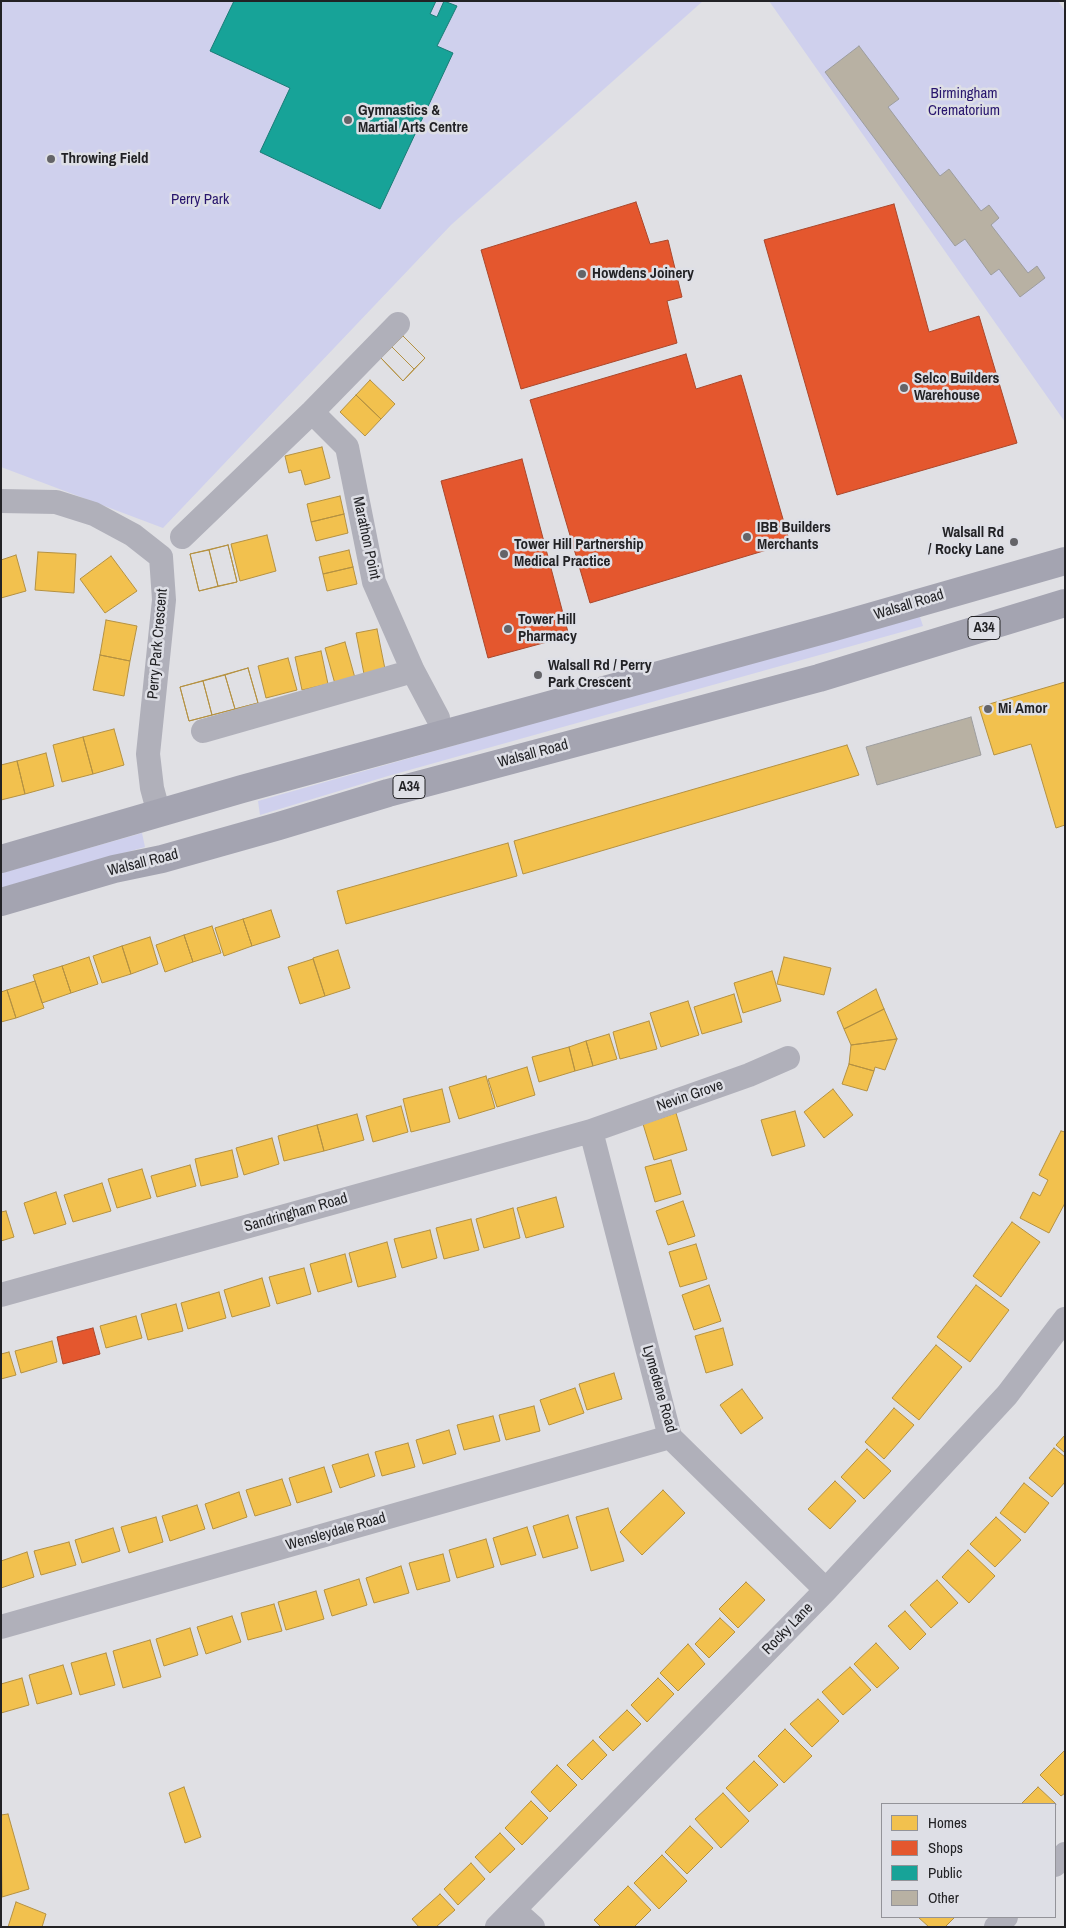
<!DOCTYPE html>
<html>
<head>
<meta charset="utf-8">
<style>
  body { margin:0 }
  #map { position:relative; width:1066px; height:1928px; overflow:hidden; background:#e0e0e4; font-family:"Archivo Narrow",sans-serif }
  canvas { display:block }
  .frame { position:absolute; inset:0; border:2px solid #222225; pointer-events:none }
  .legend { position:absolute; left:881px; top:1803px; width:175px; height:115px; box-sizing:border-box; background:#dedfe6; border:1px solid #939399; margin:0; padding:6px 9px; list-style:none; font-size:15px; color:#222225 }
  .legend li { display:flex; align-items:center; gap:10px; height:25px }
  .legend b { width:25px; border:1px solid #939399 }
</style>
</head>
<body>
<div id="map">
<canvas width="1066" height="1928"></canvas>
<div class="frame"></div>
<ul class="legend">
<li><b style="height:14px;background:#f2c14e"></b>Homes</li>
<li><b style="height:14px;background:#e4572e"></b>Shops</li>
<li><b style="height:14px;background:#17a398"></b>Public</li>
<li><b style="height:14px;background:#b8b1a3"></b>Other</li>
</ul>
</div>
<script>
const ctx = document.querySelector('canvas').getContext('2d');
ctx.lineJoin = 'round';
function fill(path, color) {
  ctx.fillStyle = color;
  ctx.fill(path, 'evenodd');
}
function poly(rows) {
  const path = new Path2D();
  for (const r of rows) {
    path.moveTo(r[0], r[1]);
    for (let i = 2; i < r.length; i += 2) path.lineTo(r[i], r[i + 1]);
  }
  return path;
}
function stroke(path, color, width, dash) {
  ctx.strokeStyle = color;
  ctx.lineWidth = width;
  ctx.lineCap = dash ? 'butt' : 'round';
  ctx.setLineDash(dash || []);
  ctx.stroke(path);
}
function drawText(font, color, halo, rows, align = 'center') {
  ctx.font = font + ' "Archivo Narrow",sans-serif';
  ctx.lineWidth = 5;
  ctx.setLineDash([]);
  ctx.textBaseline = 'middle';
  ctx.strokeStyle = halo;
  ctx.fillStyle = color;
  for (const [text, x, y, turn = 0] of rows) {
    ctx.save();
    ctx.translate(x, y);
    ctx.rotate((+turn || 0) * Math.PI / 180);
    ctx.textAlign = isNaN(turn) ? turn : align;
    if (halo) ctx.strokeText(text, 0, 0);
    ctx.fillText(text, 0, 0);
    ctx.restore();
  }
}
fill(poly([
  [1,1,703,1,451,225,163,528,1,467],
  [769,1,1058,1,1065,11,1065,422],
  [919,614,923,626,388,776,260,815,258,801],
  [142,833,145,847,1,888,1,873]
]), '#cfd0ed');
const homes = poly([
  [403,336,425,358,403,381,381,358,403,336],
  [403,336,425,358,414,369,392,347,403,336],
  [392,347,414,369,403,381,381,358,392,347],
  [370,380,395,404,381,419,356,395,370,380],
  [356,395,381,419,365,436,340,412,356,395],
  [322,447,330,478,305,485,301,470,289,473,285,456,322,447],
  [340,496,344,514,311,522,307,504,340,496],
  [344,514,348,533,316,541,311,522,344,514],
  [267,535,276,571,240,581,231,544,267,535],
  [228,545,237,582,199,591,190,554,228,545],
  [228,545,237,582,218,586,209,550,228,545],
  [209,550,218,586,199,591,190,554,209,550],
  [349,550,353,567,323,574,319,557,349,550],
  [38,552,76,554,74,593,35,590,38,552],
  [16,555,26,591,1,598,1,560,16,555],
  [111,556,137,591,105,613,80,579,111,556],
  [353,567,357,584,327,591,323,574,353,567],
  [106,620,137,626,130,661,100,655,106,620],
  [377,629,385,669,364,674,356,633,377,629],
  [345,642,355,678,335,684,325,648,345,642],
  [321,651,328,684,302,690,295,657,321,651],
  [100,655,130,661,124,696,93,690,100,655],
  [288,658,297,690,266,698,258,666,288,658],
  [248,668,258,703,189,721,180,687,248,668],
  [248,668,258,703,235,709,225,675,248,668],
  [225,675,235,709,212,715,203,681,225,675],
  [203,681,212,715,189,721,180,687,203,681],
  [1065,682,1065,825,1056,828,1031,744,994,755,979,707,1065,682],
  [114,729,124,765,93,774,83,737,114,729],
  [83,737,93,774,62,782,53,745,83,737],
  [847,745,859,775,523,874,514,841,847,745],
  [46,753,54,786,25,794,17,761,46,753],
  [17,761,25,794,1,800,1,765,17,761],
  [508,843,517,876,346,924,337,891,508,843],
  [271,910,280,937,252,946,243,919,271,910],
  [243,919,252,946,224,956,215,928,243,919],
  [212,926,221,953,193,962,184,935,212,926],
  [184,935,193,962,165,972,156,945,184,935],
  [150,937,158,964,131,974,122,946,150,937],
  [122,946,131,974,102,983,93,956,122,946],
  [338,950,350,988,325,996,313,958,338,950],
  [89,957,98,984,71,993,62,966,89,957],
  [784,957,831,968,824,995,777,984,784,957],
  [313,959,325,996,300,1004,288,967,313,959],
  [62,966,71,993,42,1003,33,975,62,966],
  [772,971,781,1001,743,1013,734,983,772,971],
  [35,981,44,1008,16,1018,7,990,35,981],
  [876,989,884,1009,844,1029,837,1012,876,989],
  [7,990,16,1018,1,1022,1,992,7,990],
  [734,994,742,1022,702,1034,694,1007,734,994],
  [688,1001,699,1035,661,1047,650,1013,688,1001],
  [884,1009,897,1039,851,1045,844,1029,884,1009],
  [649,1021,657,1049,620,1059,613,1032,649,1021],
  [609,1034,617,1059,593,1066,586,1041,609,1034],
  [897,1039,885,1070,875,1067,874,1071,849,1064,851,1045,897,1039],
  [586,1041,593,1066,575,1071,569,1047,586,1041],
  [569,1047,575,1071,539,1082,532,1057,569,1047],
  [849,1064,874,1071,867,1091,842,1084,849,1064],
  [527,1067,535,1095,497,1107,488,1079,527,1067],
  [486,1076,495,1108,459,1119,449,1087,486,1076],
  [442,1089,450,1122,411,1132,403,1099,442,1089],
  [833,1089,853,1115,824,1138,804,1112,833,1089],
  [401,1106,408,1132,373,1142,366,1116,401,1106],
  [795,1111,805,1146,772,1156,761,1120,795,1111],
  [676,1113,687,1150,654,1160,643,1124,676,1113],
  [357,1114,364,1140,324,1151,317,1125,357,1114],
  [317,1125,324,1151,284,1161,278,1136,317,1125],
  [1061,1131,1065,1132,1065,1203,1049,1233,1020,1218,1033,1192,1040,1196,1048,1180,1039,1175,1061,1131],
  [272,1138,279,1164,244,1175,236,1148,272,1138],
  [232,1150,238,1177,201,1186,195,1159,232,1150],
  [671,1160,681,1194,655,1202,645,1167,671,1160],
  [190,1165,196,1186,157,1197,151,1176,190,1165],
  [142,1169,151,1198,117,1208,108,1179,142,1169],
  [102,1183,111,1211,73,1222,64,1195,102,1183],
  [56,1192,66,1224,34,1234,24,1203,56,1192],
  [556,1197,564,1227,526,1238,517,1208,556,1197],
  [683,1201,695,1236,668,1245,656,1211,683,1201],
  [513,1208,520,1238,484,1248,476,1219,513,1208],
  [6,1211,14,1237,1,1241,1,1212,6,1211],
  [471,1219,479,1250,444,1259,436,1228,471,1219],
  [1012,1222,1040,1242,1001,1297,973,1276,1012,1222],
  [430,1230,437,1258,402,1268,394,1239,430,1230],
  [387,1242,396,1277,358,1287,349,1253,387,1242],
  [696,1244,707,1279,680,1287,669,1252,696,1244],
  [345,1254,352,1282,318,1292,310,1264,345,1254],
  [304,1268,311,1294,277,1304,269,1277,304,1268],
  [262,1278,270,1306,232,1317,224,1290,262,1278],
  [709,1285,721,1321,694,1330,682,1295,709,1285],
  [976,1285,1009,1310,970,1362,937,1337,976,1285],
  [219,1292,226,1318,188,1329,181,1303,219,1292],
  [176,1304,183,1331,148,1340,141,1314,176,1304],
  [136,1316,142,1338,106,1348,100,1326,136,1316],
  [723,1328,733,1365,706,1373,695,1336,723,1328],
  [52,1341,57,1362,21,1373,15,1351,52,1341],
  [936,1345,962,1367,919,1420,892,1398,936,1345],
  [9,1352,16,1375,1,1379,1,1354,9,1352],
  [614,1373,622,1399,587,1410,579,1384,614,1373],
  [575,1388,584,1413,549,1425,540,1400,575,1388],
  [742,1389,763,1418,741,1434,720,1405,742,1389],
  [534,1406,540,1431,506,1440,499,1415,534,1406],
  [894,1408,914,1425,884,1459,865,1442,894,1408],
  [493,1416,500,1441,464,1450,457,1425,493,1416],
  [449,1430,456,1454,423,1464,416,1440,449,1430],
  [1065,1435,1065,1453,1056,1445,1065,1435],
  [408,1443,415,1467,382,1476,375,1452,408,1443],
  [1054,1448,1065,1457,1065,1482,1052,1497,1029,1478,1054,1448],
  [867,1449,891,1471,864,1499,841,1477,867,1449],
  [368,1454,375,1476,340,1488,332,1465,368,1454],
  [324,1467,332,1492,297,1503,289,1478,324,1467],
  [282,1479,291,1505,255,1516,246,1490,282,1479],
  [835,1481,856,1501,830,1529,808,1509,835,1481],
  [1024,1483,1049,1503,1025,1533,1000,1513,1024,1483],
  [663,1490,685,1513,642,1555,620,1532,663,1490],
  [239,1492,247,1517,213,1529,205,1504,239,1492],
  [197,1505,205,1529,170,1541,162,1516,197,1505],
  [608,1508,624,1561,591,1571,576,1517,608,1508],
  [568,1515,578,1548,543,1558,533,1526,568,1515],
  [156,1517,163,1542,129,1553,121,1527,156,1517],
  [996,1517,1021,1540,995,1567,970,1544,996,1517],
  [527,1527,536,1555,501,1565,493,1538,527,1527],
  [113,1528,120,1551,82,1563,75,1540,113,1528],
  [486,1539,494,1567,457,1578,449,1550,486,1539],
  [69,1542,76,1565,41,1575,34,1551,69,1542],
  [968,1550,995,1576,969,1603,942,1577,968,1550],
  [27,1552,34,1577,1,1588,1,1561,27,1552],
  [443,1554,450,1581,417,1590,409,1563,443,1554],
  [401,1566,409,1593,374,1603,366,1578,401,1566],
  [359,1579,367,1605,332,1616,324,1590,359,1579],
  [937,1580,958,1603,931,1628,910,1605,937,1580],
  [746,1582,765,1600,738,1628,719,1609,746,1582],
  [316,1591,324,1619,286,1630,278,1602,316,1591],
  [274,1604,282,1631,248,1640,241,1613,274,1604],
  [905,1611,926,1634,910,1650,888,1626,905,1611],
  [232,1616,241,1642,206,1654,197,1627,232,1616],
  [720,1618,735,1632,709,1658,695,1644,720,1618],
  [190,1628,198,1655,164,1666,156,1639,190,1628],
  [150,1640,161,1677,123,1688,113,1651,150,1640],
  [876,1643,899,1668,877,1688,854,1664,876,1643],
  [688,1644,705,1664,678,1691,660,1673,688,1644],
  [106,1653,115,1685,80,1695,71,1663,106,1653],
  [63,1665,72,1694,37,1704,29,1675,63,1665],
  [850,1667,871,1690,843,1715,822,1692,850,1667],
  [22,1678,29,1705,1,1713,1,1684,22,1678],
  [658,1678,674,1694,647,1722,631,1705,658,1678],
  [818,1699,839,1721,812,1747,790,1724,818,1699],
  [627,1710,641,1724,613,1751,599,1737,627,1710],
  [785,1729,812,1756,784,1783,758,1756,785,1729],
  [593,1740,607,1755,582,1780,567,1765,593,1740],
  [1065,1750,1065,1793,1061,1796,1040,1775,1065,1750],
  [754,1761,778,1785,749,1812,726,1788,754,1761],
  [557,1765,577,1785,550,1812,531,1792,557,1765],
  [184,1787,201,1837,185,1843,169,1793,184,1787],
  [1038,1787,1056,1804,1055,1806,1021,1804,1038,1787],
  [723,1793,749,1821,721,1848,695,1819,723,1793],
  [531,1801,548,1818,522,1845,505,1828,531,1801],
  [8,1814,29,1889,2,1897,1,1815,8,1814],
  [690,1826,713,1848,687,1874,665,1852,690,1826],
  [500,1833,515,1849,490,1873,475,1857,500,1833],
  [662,1855,687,1881,659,1909,634,1883,662,1855],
  [471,1863,485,1879,458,1905,444,1889,471,1863],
  [628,1886,651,1910,634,1927,601,1927,594,1920,628,1886],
  [440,1894,455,1910,436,1927,419,1927,412,1919,440,1894],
  [16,1902,46,1914,42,1927,8,1927,16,1902],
  [918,1917,955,1917,945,1927,929,1927,918,1917]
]);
fill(homes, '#f2c14e');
stroke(homes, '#b49142', 1);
const shops = poly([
  [636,202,650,244,668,240,682,297,667,301,677,343,521,389,481,250,636,202],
  [894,204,929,332,979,316,1017,443,837,495,764,240,894,204],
  [686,354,696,389,741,375,790,543,590,603,530,400,686,354],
  [522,459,569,636,488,658,441,481,522,459],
  [93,1328,100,1354,63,1364,57,1337,93,1328]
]);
fill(shops, '#e4572e');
stroke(shops, '#aa472b', 1);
const public = poly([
  [234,1,436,1,430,14,437,17,444,1,457,6,437,46,453,53,380,209,260,152,290,88,210,51,234,1]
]);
fill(public, '#17a398');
stroke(public, '#1a7c76', 1);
const building = poly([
  [859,46,899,99,888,107,940,176,949,169,981,211,989,205,999,218,991,225,1028,273,1037,266,1045,278,1020,297,999,269,991,275,965,239,955,246,825,72,859,46],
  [971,717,981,755,877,785,866,747,971,717]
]);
fill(building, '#b8b1a3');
stroke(building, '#9d9d9e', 1);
stroke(poly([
  [312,412,347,447,374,582,413,671,438,718],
  [1,501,56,502,94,514,133,535,161,557,164,600,148,754,152,788,159,814],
  [182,537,312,412,398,324],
  [203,731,413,671],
  [591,1131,670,1437,826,1590],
  [1,1295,591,1131,749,1075,788,1058],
  [1,1627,670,1437],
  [1055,1865,1065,1854],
  [514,1910,533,1927],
  [497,1927,826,1590,1007,1395,1065,1319],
  [996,1927,1006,1917]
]), '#b0b0ba', 24);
stroke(poly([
  [1,859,242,789,831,628,1065,561],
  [1,902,114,869,162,859,279,826,388,793,819,678,1065,603]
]), '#a4a4b1', 28);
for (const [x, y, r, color] of [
  [348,120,5,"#646468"],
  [51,159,5,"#646468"],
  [582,274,5,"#646468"],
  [904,388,5,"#646468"],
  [747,537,5,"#646468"],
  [1014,542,5,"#646468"],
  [504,554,5,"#646468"],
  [508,629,5,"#646468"],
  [538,675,5,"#646468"],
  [988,709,5,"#646468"]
]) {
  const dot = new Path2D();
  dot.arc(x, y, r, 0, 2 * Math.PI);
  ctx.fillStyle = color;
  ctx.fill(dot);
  stroke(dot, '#dedfe6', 2);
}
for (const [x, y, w] of [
  [984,628,32],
  [409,787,32]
]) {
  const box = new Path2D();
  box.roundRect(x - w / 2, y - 11.5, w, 23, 4);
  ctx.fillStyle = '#dedfe6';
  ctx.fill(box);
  stroke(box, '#222225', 1);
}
drawText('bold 14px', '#222225', null, [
  ["A34",984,628],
  ["A34",409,787]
]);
drawText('15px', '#28156d', '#dedfe6', [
  ["Birmingham",964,94],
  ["Crematorium",964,111],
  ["Perry Park",200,200]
]);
drawText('bold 15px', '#222225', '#dedfe6', [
  ["Gymnastics &",358,111],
  ["Martial Arts Centre",358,128],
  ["Throwing Field",61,159],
  ["Howdens Joinery",592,274],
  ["Selco Builders",914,379],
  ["Warehouse",914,396],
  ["IBB Builders",757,528],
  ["Merchants",757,545],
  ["Walsall Rd",1004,533,"right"],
  ["/ Rocky Lane",1004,550,"right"],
  ["Tower Hill Partnership",514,545],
  ["Medical Practice",514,562],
  ["Tower Hill",518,620],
  ["Pharmacy",518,637],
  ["Walsall Rd / Perry",548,666],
  ["Park Crescent",548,683],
  ["Mi Amor",998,709]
], 'left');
drawText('15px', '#222225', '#dedfe6', [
  ["Marathon Point",366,538,78],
  ["Walsall Road",909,605,-17],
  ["Perry Park Crescent",158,644,-85],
  ["Walsall Road",533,754,-15],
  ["Walsall Road",143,863,-14],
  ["Nevin Grove",690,1096,-19],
  ["Sandringham Road",296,1213,-16],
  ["Lymedene Road",659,1389,74],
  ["Wensleydale Road",336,1532,-16],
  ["Rocky Lane",788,1629,-46]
]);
</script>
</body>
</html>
